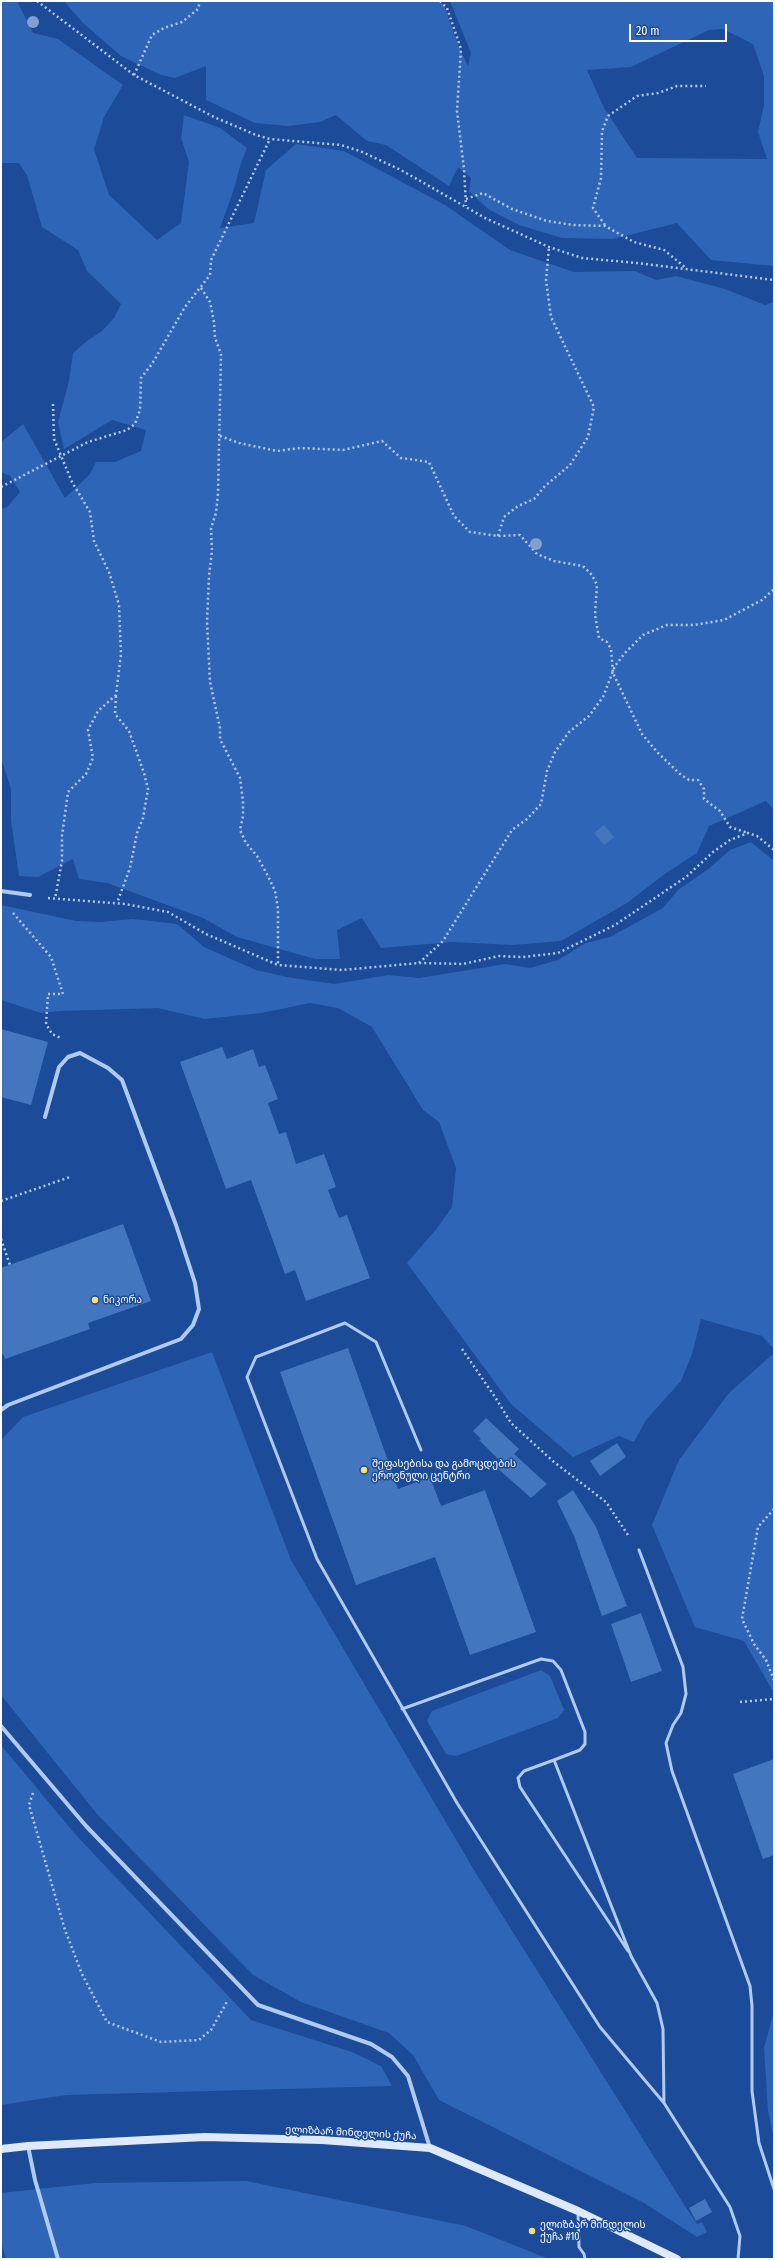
<!DOCTYPE html>
<html>
<head>
<meta charset="utf-8">
<style>
  body { margin:0 }
  #map { position:relative; width:775px; height:2260px; overflow:hidden; background:#1b4b99; font-family:"Fira Sans Condensed",sans-serif }
  canvas { display:block }
  .frame { position:absolute; inset:0; border:2px solid #fff; pointer-events:none }
  .scale { position:absolute; left:629px; top:24px; width:98px; height:18px; box-sizing:border-box; border:2px solid #fff; border-top:0; padding-left:5px; font-size:12px; line-height:14px; white-space:nowrap; color:#fff; -webkit-text-stroke:3px #1b4b99; paint-order:stroke }
</style>
</head>
<body>
<div id="map">
<canvas width="775" height="2260"></canvas>
<div class="frame"></div>
<div class="scale">20 m</div>
</div>
<script>
const ctx = document.querySelector('canvas').getContext('2d');
ctx.lineJoin = 'round';
function fill(path, color) {
  ctx.fillStyle = color;
  ctx.fill(path, 'evenodd');
}
function poly(rows) {
  const path = new Path2D();
  for (const r of rows) {
    path.moveTo(r[0], r[1]);
    for (let i = 2; i < r.length; i += 2) path.lineTo(r[i], r[i + 1]);
  }
  return path;
}
function stroke(path, color, width, dash) {
  ctx.strokeStyle = color;
  ctx.lineWidth = width;
  ctx.lineCap = dash ? 'butt' : 'round';
  ctx.setLineDash(dash || []);
  ctx.stroke(path);
}
function drawText(font, color, halo, rows, align = 'center') {
  ctx.font = font + ' "Fira Sans Condensed","Noto Sans Georgian",sans-serif';
  ctx.lineWidth = 3;
  ctx.setLineDash([]);
  ctx.textBaseline = 'middle';
  ctx.strokeStyle = halo;
  ctx.fillStyle = color;
  for (const [text, x, y, turn = 0] of rows) {
    ctx.save();
    ctx.translate(x, y);
    ctx.rotate((+turn || 0) * Math.PI / 180);
    ctx.textAlign = isNaN(turn) ? turn : align;
    if (halo) ctx.strokeText(text, 0, 0);
    ctx.fillText(text, 0, 0);
    ctx.restore();
  }
}
fill(poly([
  [1,1,17,1,33,33,58,39,123,85,104,117,94,149,109,195,157,240,181,223,189,162,181,138,184,115,220,128,247,148,241,163,233,192,220,228,254,223,266,170,296,144,344,151,445,205,510,250,574,272,635,271,656,280,676,276,725,289,765,305,774,302,774,810,766,801,709,826,697,853,666,873,627,903,561,941,513,945,452,942,381,948,362,918,337,930,340,959,315,959,237,937,203,918,107,883,79,879,73,859,38,877,19,876,11,820,11,789,1,758,1,509,7,507,20,492,10,476,1,472,1,442,23,424,65,498,90,474,96,462,115,462,141,451,146,430,112,420,64,449,58,422,69,381,73,353,87,341,102,331,114,318,121,304,87,271,78,250,42,227,27,175,19,163,1,163],
  [64,1,438,1,444,5,458,45,468,66,471,53,450,1,774,1,774,266,711,260,677,223,613,239,562,238,519,225,488,209,469,191,471,178,458,167,449,186,386,145,367,141,336,115,320,122,288,126,255,123,206,100,206,66,175,78,161,75,121,56,83,23],
  [723,29,753,44,764,76,764,105,758,132,767,159,637,158,604,108,587,70,631,67,709,30],
  [751,842,774,861,774,1349,762,1336,701,1319,692,1354,681,1381,646,1420,634,1442,619,1436,573,1457,511,1404,407,1263,438,1227,452,1207,456,1168,439,1122,423,1110,372,1027,338,1008,310,1003,262,1013,205,1019,158,1008,60,1011,41,1013,1,1000,1,905,76,921,101,922,133,919,177,924,204,947,256,970,287,977,334,984,388,975,419,978,506,964,530,968,558,960,586,943,610,937,663,908,678,890,707,870,730,850],
  [212,1352,291,1560,477,1875,685,2206,697,2224,702,2222,707,2232,697,2237,644,2203,439,2100,413,2055,389,2033,301,2002,253,1975,97,1814,1,1695,1,1440,23,1417],
  [774,1353,774,1693,744,1641,695,1627,652,1525,679,1460,729,1393],
  [541,1670,550,1676,564,1710,558,1718,456,1756,446,1754,427,1721,432,1711],
  [1,1745,75,1834,251,2020,352,2052,381,2066,392,2086,66,2095,1,2105],
  [774,2011,774,2139,768,2111,764,2048],
  [246,2181,466,2226,549,2259,6,2259,1,2242,1,2193,95,2183]
]), '#2f65b6');
fill(poly([
  [604,825,614,837,604,845,594,833],
  [1,1029,48,1042,31,1105,1,1097],
  [222,1047,227,1059,253,1049,259,1067,265,1065,278,1099,268,1103,279,1134,286,1132,296,1164,324,1154,336,1187,328,1190,339,1218,347,1215,370,1278,306,1301,295,1270,285,1274,251,1180,226,1189,180,1062],
  [123,1224,151,1301,88,1323,90,1329,5,1359,3,1354,1,1355,1,1268],
  [348,1348,398,1489,430,1477,441,1506,485,1490,536,1632,470,1655,435,1557,356,1585,280,1372],
  [486,1418,519,1449,514,1454,547,1484,531,1498,496,1467,501,1462,479,1440,481,1439,473,1431],
  [617,1443,626,1457,600,1476,590,1461],
  [573,1490,596,1527,627,1606,602,1616,574,1536,557,1501],
  [641,1613,662,1671,631,1682,611,1624],
  [774,1759,774,1855,763,1859,733,1774],
  [705,2199,712,2212,696,2221,689,2208]
]), '#4475bf');
stroke(poly([
  [37,1,134,75,214,117,256,135,270,139,341,145,360,151,401,170,485,218,549,247,582,258,637,263,774,280],
  [440,1,447,8,461,49,457,111,464,169,466,206],
  [134,75,152,35,164,28,182,22,198,9,200,1],
  [466,199,483,193,512,209,547,221,573,225,605,226,634,242,664,250,686,268],
  [605,225,593,208,601,178,602,131,608,116,637,96,658,93,677,86,706,86],
  [201,288,210,302,214,322,215,338,221,354,218,494,216,513,211,528,212,551,209,576,207,622,210,682,220,728,220,739,240,778,243,801,243,816,240,830,246,843,257,856,268,876,275,891,278,909,278,965],
  [53,404,54,439,72,482,90,512,94,541,109,572,119,605,121,654,116,695,98,711,88,730,93,758,86,774,68,792,62,836,62,861,55,899],
  [220,436,239,443,277,451,300,448,343,450,382,441,401,458,429,462,454,516,470,532,498,536,520,535,537,554,554,561,583,566,592,575,597,585,595,615,599,638,607,642,611,649,613,673,642,734,658,753,680,774,689,780,698,780,704,789,704,799,720,811,730,827,748,833],
  [1,487,88,442,127,430,135,424,140,410,141,378,152,364,185,307,210,275,211,260,270,139],
  [498,536,504,517,518,506,534,499,545,486,570,465,588,437,594,407,551,317,546,280,549,247],
  [116,696,115,714,129,731,144,773,148,789,143,818,137,833,130,868,117,903],
  [48,898,125,904,168,912,206,934,278,965,342,970,419,963,463,964,499,956,523,957,558,953,615,925,686,877,713,852,730,840,748,833,757,836,774,850],
  [13,913,51,957,63,994,48,994,46,1024,52,1034,61,1038],
  [419,963,443,941,512,830,527,819,541,804,547,771,555,752,569,732,589,716,603,697,615,666,625,653,643,635,667,625,694,625,724,620,762,600,774,589],
  [1,1201,70,1177],
  [1,1239,10,1265],
  [462,1349,495,1397,511,1423,554,1462,606,1502,628,1535],
  [774,1509,758,1527,742,1619,754,1644,766,1660,774,1680],
  [740,1702,774,1699],
  [33,1793,29,1805,65,1930,82,1974,107,2022,161,2042,199,2040,211,2030,228,2000]
]), '#b0caf0', 2.5, [2, 3]);
stroke(poly([
  [421,1450,376,1342,345,1323,256,1357,247,1377,317,1559,457,1803,600,2027,664,2103,730,2207,740,2236,738,2259],
  [639,1550,683,1667,686,1694,681,1713,673,1725,666,1743,672,1771,750,1986,752,2006,752,2091,759,2143,774,2189],
  [402,1709,541,1659,553,1661,561,1670,585,1732,585,1744,580,1750,554,1760,631,1956,657,2003,663,2029,664,2103],
  [554,1760,524,1771,518,1778,520,1787,628,1951],
  [578,2213,579,2247,584,2254,585,2259]
]), '#b0caf0', 3);
stroke(poly([
  [1,891,30,895],
  [1,1410,8,1405,181,1339,193,1325,199,1309,195,1283,176,1225,122,1080,108,1068,80,1053,68,1057,59,1067,45,1117],
  [1,1726,86,1826,258,2005,371,2044,392,2057,408,2076,430,2148],
  [28,2146,35,2180,58,2259]
]), '#b0caf0', 4);
stroke(poly([
  [1,2149,28,2146,205,2137,322,2140,430,2148,578,2211,677,2259]
]), '#dee9fb', 8);
ctx.fillStyle = '#82a0cf';
for (const [x, y] of [
  [33,22],
  [536,544]
]) {
  ctx.beginPath();
  ctx.arc(x, y, 6, 0, 2 * Math.PI);
  ctx.fill();
}
for (const [x, y, r, color] of [
  [95,1300,4,"#ffdd70"],
  [364,1470,4,"#ffdd70"],
  [532,2231,4,"#ffdd70"]
]) {
  const dot = new Path2D();
  dot.arc(x, y, r, 0, 2 * Math.PI);
  ctx.fillStyle = color;
  ctx.fill(dot);
  stroke(dot, '#1b4b99', 1.5);
}
drawText('10px', '#fff', '#1b4b99', [
  ["ნიკორა",103,1300],
  ["შეფასებისა და გამოცდების",372,1464],
  ["ეროვნული ცენტრი",372,1476],
  ["ელიზბარ მინდელის",540,2225],
  ["ქუჩა #10",540,2237]
], 'left');
drawText('10px', '#fff', '#1b4b99', [
  ["ელიზბარ მინდელის ქუჩა",351,2133,3]
]);
</script>
</body>
</html>
